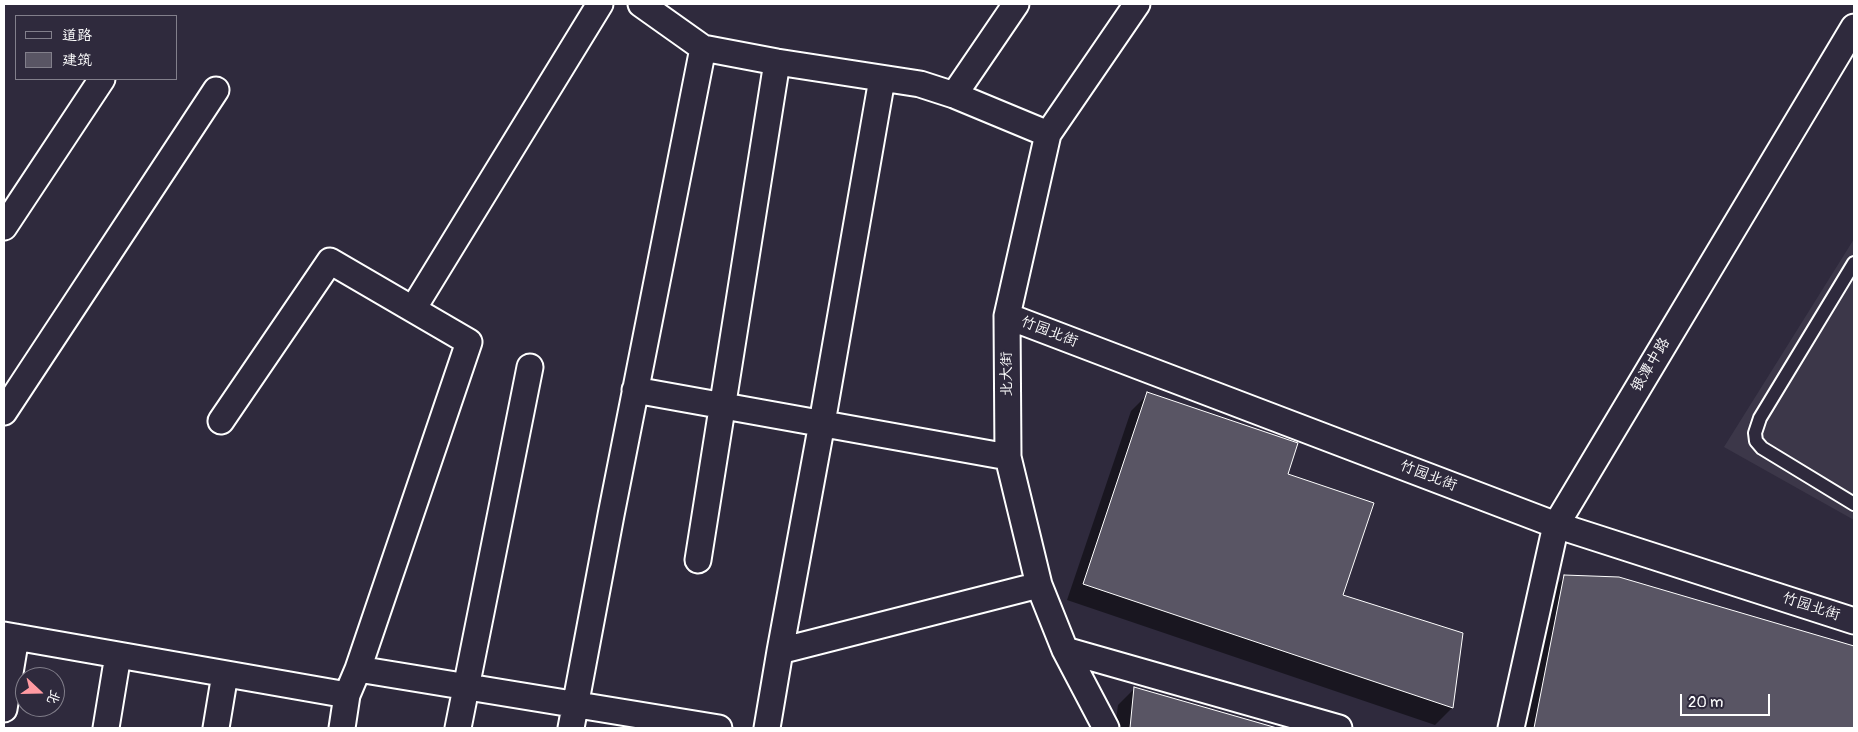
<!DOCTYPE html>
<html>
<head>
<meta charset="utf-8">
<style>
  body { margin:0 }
  #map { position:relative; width:1858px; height:732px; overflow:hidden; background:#2f2a3d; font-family:Pangolin,"LXGW WenKai TC",sans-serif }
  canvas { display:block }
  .frame { position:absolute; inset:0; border:5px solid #fff; pointer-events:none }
  .legend { position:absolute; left:15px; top:15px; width:162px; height:65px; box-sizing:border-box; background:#2f2a3d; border:1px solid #827f8b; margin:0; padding:6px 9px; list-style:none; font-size:15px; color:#fff }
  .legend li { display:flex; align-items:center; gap:10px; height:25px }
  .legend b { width:25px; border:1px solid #827f8b }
  .north { position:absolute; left:15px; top:667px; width:50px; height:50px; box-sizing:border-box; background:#2f2a3d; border:1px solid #827f8b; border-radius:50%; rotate:111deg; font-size:14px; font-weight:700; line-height:20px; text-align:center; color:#fff }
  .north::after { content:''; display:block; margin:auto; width:18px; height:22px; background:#ff9aa2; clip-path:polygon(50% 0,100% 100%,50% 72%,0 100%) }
  .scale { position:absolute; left:1680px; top:694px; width:90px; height:22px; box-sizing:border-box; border:2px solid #fff; border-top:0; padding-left:6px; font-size:15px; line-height:18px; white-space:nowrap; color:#fff; -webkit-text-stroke:4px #2f2a3d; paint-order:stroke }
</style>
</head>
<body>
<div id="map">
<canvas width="1858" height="732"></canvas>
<div class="frame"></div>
<ul class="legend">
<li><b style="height:6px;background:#2f2a3d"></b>道路</li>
<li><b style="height:14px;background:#595564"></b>建筑</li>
</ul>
<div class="north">北</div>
<div class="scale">20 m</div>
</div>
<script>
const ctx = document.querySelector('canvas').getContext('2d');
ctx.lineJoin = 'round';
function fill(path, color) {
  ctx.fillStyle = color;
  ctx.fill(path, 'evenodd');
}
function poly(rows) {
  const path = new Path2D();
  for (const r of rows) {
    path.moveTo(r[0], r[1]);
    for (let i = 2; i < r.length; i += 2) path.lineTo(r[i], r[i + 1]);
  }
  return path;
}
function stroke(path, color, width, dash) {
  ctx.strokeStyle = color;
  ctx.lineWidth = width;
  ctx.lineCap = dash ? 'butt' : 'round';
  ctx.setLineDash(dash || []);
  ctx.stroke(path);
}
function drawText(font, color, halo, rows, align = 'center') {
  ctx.font = font + ' Pangolin,"LXGW WenKai TC",sans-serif';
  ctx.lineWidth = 4;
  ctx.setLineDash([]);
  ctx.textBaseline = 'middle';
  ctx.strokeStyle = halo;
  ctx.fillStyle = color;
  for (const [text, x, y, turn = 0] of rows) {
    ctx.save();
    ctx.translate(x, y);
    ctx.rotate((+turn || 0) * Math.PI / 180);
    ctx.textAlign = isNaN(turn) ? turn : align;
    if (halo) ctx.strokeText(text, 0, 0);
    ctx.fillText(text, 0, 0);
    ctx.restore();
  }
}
fill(poly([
  [1854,239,1854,520,1724,447]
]), '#3c3749');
fill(poly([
  [1148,394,1286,475,1342,596,1461,634,1452,708,1435,725,1067,600,1131,411],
  [1565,576,1619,579,1854,647,1854,728,1521,728,1548,593],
  [1135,688,1273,728,1115,728,1118,705]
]), '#0007');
const building = poly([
  [1147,392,1298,443,1288,474,1374,503,1343,595,1463,633,1453,708,1083,584,1147,392],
  [1564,575,1619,577,1854,646,1854,728,1534,728,1564,575],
  [1134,687,1277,728,1130,728,1134,687]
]);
fill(building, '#595564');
stroke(building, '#fff', 1);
const lane = poly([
  [1854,263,1760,418,1755,433,1756,441,1762,448,1854,504]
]);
const street = poly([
  [641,4,703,48,777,62,920,84,954,95,1048,134],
  [954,95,1016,4],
  [4,227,102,79],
  [413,309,600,4],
  [1007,316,1556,525,1854,621],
  [635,390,1008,457],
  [4,412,216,90],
  [221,421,330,261,469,342,358,669],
  [698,560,777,62],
  [4,635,347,695,358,669,719,728],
  [1065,650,1339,728],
  [780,651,822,423,882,79],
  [4,709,16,637],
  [106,728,118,655],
  [216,728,225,674],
  [342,728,347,695],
  [458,728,530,367],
  [571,728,611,515,703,48],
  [767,728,780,651,1039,585],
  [1106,728,1065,650,1039,585,1008,457,1007,316,1048,134,1137,4],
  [1511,728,1556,525,1854,27]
]);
stroke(lane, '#fff', 16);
stroke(street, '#fff', 29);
stroke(lane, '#2f2a3d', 12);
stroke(street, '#2f2a3d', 25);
drawText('15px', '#fff', '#2f2a3d', [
  ["竹园北街",1049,332,21],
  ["银潭中路",1651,365,-59],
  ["北大街",1007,374,-90],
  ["竹园北街",1428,476,21],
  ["竹园北街",1811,607,18]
]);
</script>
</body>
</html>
